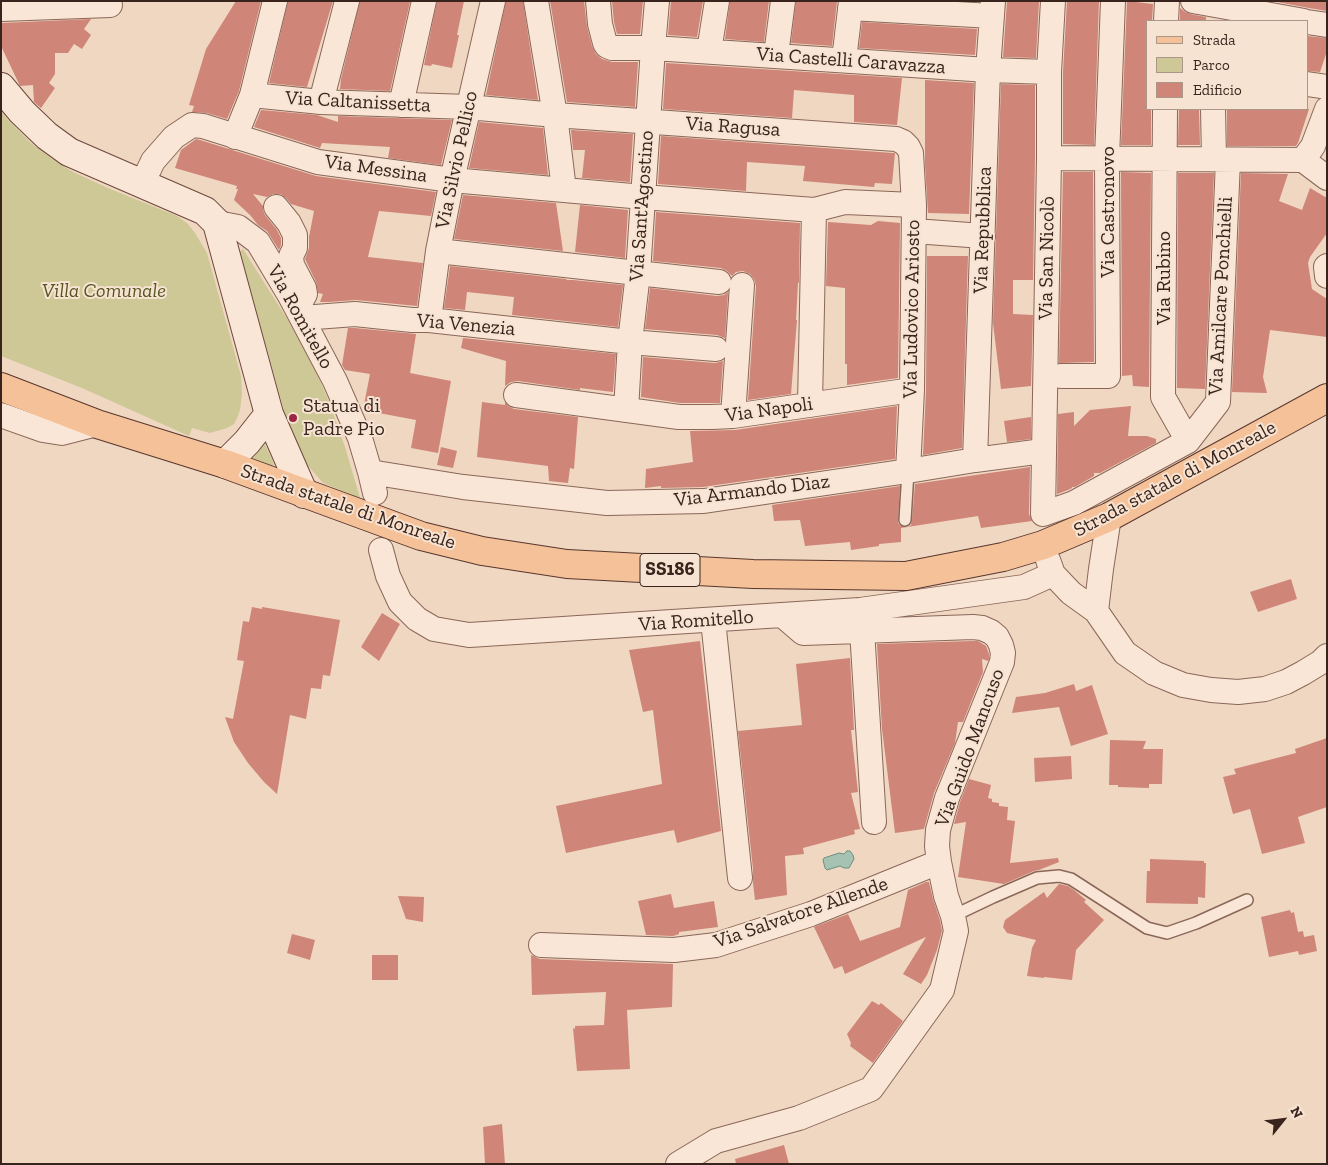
<!DOCTYPE html>
<html>
<head>
<meta charset="utf-8">
<style>
  body { margin:0 }
  #map { position:relative; width:1328px; height:1165px; overflow:hidden; background:#efd7c2; font-family:"Zilla Slab",serif }
  canvas { display:block }
  .frame { position:absolute; inset:0; border:2px solid #39241d; pointer-events:none }
  .legend { position:absolute; left:1146px; top:20px; width:162px; height:90px; box-sizing:border-box; background:#f7e3d2; border:1px solid #ab978a; margin:0; padding:6px 9px; list-style:none; font-size:15px; color:#39241d }
  .legend li { display:flex; align-items:center; gap:10px; height:25px }
  .legend b { width:25px; border:1px solid #ab978a }
  .north { position:absolute; left:1258px; top:1095px; width:50px; height:50px; -webkit-text-stroke:4px #f7e3d2; paint-order:stroke; rotate:61deg; font-size:14px; font-weight:700; line-height:20px; text-align:center; color:#39241d }
  .north::after { content:''; display:block; margin:auto; width:18px; height:22px; background:#39241d; clip-path:polygon(50% 0,100% 100%,50% 72%,0 100%) }
</style>
</head>
<body>
<div id="map">
<canvas width="1328" height="1165"></canvas>
<div class="frame"></div>
<ul class="legend">
<li><b style="height:6px;background:#f4c199"></b>Strada</li>
<li><b style="height:14px;background:#cec796"></b>Parco</li>
<li><b style="height:14px;background:#cf8577"></b>Edificio</li>
</ul>
<div class="north">N</div>
</div>
<script>
const ctx = document.querySelector('canvas').getContext('2d');
ctx.lineJoin = 'round';
function fill(path, color) {
  ctx.fillStyle = color;
  ctx.fill(path, 'evenodd');
}
function poly(rows) {
  const path = new Path2D();
  for (const r of rows) {
    path.moveTo(r[0], r[1]);
    for (let i = 2; i < r.length; i += 2) path.lineTo(r[i], r[i + 1]);
  }
  return path;
}
function stroke(path, color, width, dash) {
  ctx.strokeStyle = color;
  ctx.lineWidth = width;
  ctx.lineCap = dash ? 'butt' : 'round';
  ctx.setLineDash(dash || []);
  ctx.stroke(path);
}
function drawText(font, color, halo, rows, align = 'center') {
  ctx.font = font + ' "Zilla Slab",serif';
  ctx.lineWidth = 4;
  ctx.setLineDash([]);
  ctx.textBaseline = 'middle';
  ctx.strokeStyle = halo;
  ctx.fillStyle = color;
  for (const [text, x, y, turn = 0] of rows) {
    ctx.save();
    ctx.translate(x, y);
    ctx.rotate((+turn || 0) * Math.PI / 180);
    ctx.textAlign = isNaN(turn) ? turn : align;
    if (halo) ctx.strokeText(text, 0, 0);
    ctx.fillText(text, 0, 0);
    ctx.restore();
  }
}
fill(poly([
  [1,111,8,120,31,143,52,159,73,172,108,188,177,216,187,223,195,233,207,253,241,376,242,393,240,410,237,418,234,424,227,428,210,433,192,428,189,436,82,388,1,356],
  [243,249,289,322,314,368,328,399,345,447,360,498,323,483,298,454,301,450,291,436,268,353,238,253],
  [263,440,273,462,274,465,271,466,251,457]
]), '#cec796');
const water = poly([
  [847,851,850,851,853,855,854,859,849,868,844,868,840,866,827,870,825,868,823,860,824,858,839,853,844,854,847,851]
]);
fill(water, '#a5c2b2');
stroke(water, '#6b907e', 1);
fill(poly([
  [236,1,261,1,239,91,227,119,207,113,192,112,194,106,189,105,206,49],
  [288,1,333,1,307,87,269,83],
  [360,1,410,2,390,91,340,89,341,79],
  [437,1,464,1,457,35,459,35,452,68,432,64,431,66,424,65],
  [506,1,523,1,538,100,486,95],
  [550,1,584,1,587,27,592,46,596,54,602,59,612,62,638,62,635,107,567,102],
  [612,1,643,1,640,34,617,34,614,22],
  [671,1,703,1,697,37,668,35],
  [730,1,769,1,764,42,725,39],
  [796,1,837,1,832,46,791,43],
  [1007,1,1039,1,1036,58,1003,57],
  [1067,1,1099,1,1094,145,1063,144,1063,72],
  [1127,1,1153,4,1152,21,1147,21,1147,109,1151,109,1151,145,1121,145],
  [1272,1,1327,1,1327,11,1309,8],
  [1180,8,1185,12,1190,14,1206,17,1206,21,1180,21],
  [91,19,84,29,91,35,82,49,74,44,68,53,55,53,55,74,49,83,55,88,41,108,34,102,33,85,20,86,1,46,1,23],
  [862,22,977,29,975,55,859,48],
  [1307,36,1327,38,1327,51,1320,72,1307,71],
  [666,63,902,78,897,125,854,122,854,95,794,90,792,118,663,109],
  [925,80,974,83,969,214,928,213,925,164],
  [1001,84,1035,85,1035,158,1033,280,1013,280,1013,314,1033,315,1031,386,1001,389,993,323],
  [1179,109,1199,109,1200,145,1178,145],
  [1227,109,1309,109,1298,143,1296,146,1227,146],
  [261,110,317,115,338,122,338,116,452,120,441,165,388,158,390,147,322,143,320,148,254,127],
  [479,122,543,128,548,175,469,168],
  [571,130,633,134,630,182,582,178,585,150,573,150],
  [661,136,893,153,895,153,892,184,875,183,874,187,803,181,805,166,747,162,746,191,658,184],
  [196,139,200,140,316,176,436,192,431,216,379,211,368,257,423,263,417,306,356,300,329,302,320,302,323,294,318,293,316,282,305,259,309,248,309,237,314,211,291,204,286,198,280,194,273,194,267,197,253,194,263,206,263,210,265,215,277,230,281,238,281,245,279,250,267,231,258,225,250,215,234,200,238,189,236,189,237,186,175,168,181,150],
  [1063,172,1093,172,1094,362,1059,363],
  [1121,172,1151,173,1149,387,1133,386,1132,375,1122,376],
  [1178,173,1214,173,1205,389,1177,388],
  [1241,173,1288,174,1279,201,1302,210,1310,188,1327,198,1327,233,1310,257,1308,263,1312,289,1327,299,1327,337,1270,330,1263,377,1267,393,1232,392],
  [463,195,556,203,563,251,454,239],
  [580,205,628,210,625,258,575,252],
  [656,212,800,223,799,283,798,282,796,320,797,320,791,394,748,400,756,286,754,279,750,274,743,271,736,272,732,276,727,271,721,268,653,261],
  [878,221,900,223,898,378,847,385,847,364,845,364,845,288,826,286,828,222,871,225],
  [927,256,968,256,962,448,923,455,926,390],
  [450,266,566,279,567,280,573,280,623,285,618,327,512,315,514,297,467,292,465,310,444,308],
  [650,288,717,296,724,295,728,292,725,338,717,335,645,329],
  [348,328,355,328,416,334,410,373,451,381,438,453,411,448,416,420,363,410,370,374,345,370,342,365],
  [463,338,616,354,613,392,580,388,580,390,518,381,511,382,505,386,506,361,461,348],
  [643,357,715,363,723,361,720,403,680,403,641,397],
  [482,402,505,405,505,402,508,406,514,409,578,417,574,469,570,468,568,483,549,481,548,466,477,457],
  [897,406,895,459,703,487,661,488,661,486,645,488,646,469,693,462,690,431,735,430],
  [1131,406,1128,436,1147,436,1156,439,1156,443,1100,473,1094,473,1094,476,1075,487,1072,487,1072,488,1068,490,1057,494,1058,414,1074,412,1074,426,1090,410],
  [1031,417,1031,439,1007,442,1004,421],
  [441,447,457,451,453,468,437,465],
  [1030,467,1029,514,1032,521,981,528,978,516,901,528,901,542,879,544,879,546,851,550,850,542,805,546,800,520,774,521,772,505,900,486,898,523,901,526,908,527,911,525,912,520,915,484],
  [1291,579,1297,599,1258,612,1250,592],
  [252,607,262,609,262,607,340,620,330,676,323,675,321,689,311,688,306,719,290,715,277,794,264,782,248,763,234,742,225,717,233,719,244,661,237,660,243,621,249,622],
  [382,613,400,624,379,661,361,647],
  [700,641,721,831,677,843,674,830,566,853,556,806,662,784,653,710,643,712,629,650],
  [972,641,978,641,986,646,989,654,989,659,988,661,982,659,983,672,963,722,958,722,955,743,934,793,924,829,895,833,882,729,877,644],
  [850,658,854,730,851,730,858,792,851,793,860,829,854,830,855,834,803,848,804,854,785,856,787,895,755,900,753,883,753,869,738,731,802,725,796,664],
  [1074,684,1076,691,1092,685,1108,734,1071,746,1059,707,1012,713,1016,697,1045,693],
  [1327,738,1327,807,1298,817,1305,843,1262,854,1250,809,1233,814,1223,777,1236,774,1234,769,1296,753,1295,749],
  [1110,740,1146,741,1143,749,1163,749,1162,784,1149,784,1149,788,1118,787,1118,785,1109,785],
  [1071,756,1072,779,1035,782,1034,758],
  [969,779,991,785,988,798,992,799,992,802,999,803,999,806,1008,807,1007,820,1015,821,1010,863,1058,858,1059,862,1039,870,1034,871,1004,884,958,877,966,822,954,824,960,802],
  [1150,859,1204,861,1204,863,1206,863,1205,898,1198,897,1198,904,1146,903,1147,871,1150,871],
  [926,882,929,882,933,899,940,920,942,931,937,950,927,975,921,984,903,974,926,937,845,974,842,966,834,969,814,927,848,914,860,941,900,927,908,890],
  [1059,884,1068,886,1074,890,1086,900,1084,902,1104,920,1076,950,1072,980,1044,977,1044,978,1027,976,1032,948,1036,940,1007,933,1003,927,1005,920,1044,892,1047,898],
  [671,894,674,908,714,901,718,927,679,932,679,934,673,936,646,935,638,901],
  [398,896,424,897,423,922,406,919],
  [1290,910,1291,913,1294,912,1298,932,1303,931,1304,937,1314,935,1317,951,1299,955,1298,951,1269,957,1261,917],
  [292,934,315,940,310,960,287,953],
  [372,955,398,955,398,980,372,980],
  [531,955,540,959,673,964,672,1007,627,1010,630,1069,577,1071,573,1028,575,1029,575,1026,604,1025,606,992,532,995],
  [872,1001,879,1005,881,1003,903,1021,873,1063,850,1046,851,1043,847,1034],
  [502,1124,505,1164,485,1164,483,1127],
  [784,1145,789,1164,736,1164,735,1159]
]), '#cf8577');
const lane = poly([
  [905,520,908,471],
  [953,916,993,897,1037,878,1059,876,1071,879,1147,928,1167,933,1196,923,1247,900]
]);
const street = poly([
  [536,1,555,115,564,190],
  [598,1,600,24,605,43,607,46,612,48,653,48,988,70,1049,72],
  [1053,1,1049,72,1049,158,1043,514,1074,503,1188,441,1218,402,1228,160],
  [1193,1,1304,21],
  [850,8,992,16],
  [1,9,110,5],
  [1166,21,1167,1],
  [1307,22,1327,25],
  [709,51,717,1],
  [776,55,783,1],
  [844,60,851,1],
  [1307,84,1327,87],
  [252,95,321,102,468,107,555,115,896,139,903,142,908,147,911,153,914,205,912,390,908,471],
  [321,102,347,1],
  [401,105,424,1],
  [1165,109,1163,397,1188,441],
  [1213,109,1214,159],
  [235,137,252,95,275,1],
  [1049,158,1303,160],
  [1303,160,1313,146,1327,109],
  [1303,160,1327,178],
  [142,184,153,161,174,137,192,125,203,126,318,162,452,180,643,197,814,210,845,202,914,205],
  [276,207,289,223,295,235,295,248,291,256,292,265,304,288,305,294,299,305],
  [217,223,238,227,258,242,289,294,335,381,360,438,370,472,375,493],
  [914,231,983,236],
  [438,251,719,282],
  [1327,266,1326,267,1327,276],
  [302,318,355,314,412,320,429,320,630,342,716,349],
  [429,320,438,251,452,180,493,1],
  [1061,376,1108,376,1107,158,1113,1],
  [516,395,679,417,712,417,733,416,912,390],
  [810,404,814,210],
  [626,410,630,342,638,273,653,48,657,1],
  [1,415,43,430,62,433,97,424],
  [733,416,742,285],
  [975,460,988,70,993,1],
  [370,472,463,487,607,503,704,501,908,471,975,460,1043,451],
  [381,550,388,576,400,602,417,619,434,629,469,635,860,610,1024,587,1053,574],
  [1048,560,1053,574,1071,593,1096,611,1125,653,1154,673,1183,685,1211,690,1238,692,1265,689,1286,682,1303,673,1321,662,1327,656],
  [1096,611,1101,569,1109,517],
  [713,620,740,878],
  [862,630,874,822],
  [541,945,674,950,716,945,811,914,939,862],
  [678,1164,716,1141,799,1118,871,1089,942,990,956,931,953,916,946,896,939,862,937,846,938,830,947,798,1002,662,1003,653,1001,645,997,637,991,632,982,628,973,627,803,633,782,615]
]);
const secondary = poly([
  [1,87,22,112,47,136,69,152,205,211,217,223,269,414,304,494],
  [225,464,247,442,269,414]
]);
const primary = poly([
  [1,387,97,424,225,464,421,536,482,551,567,564,753,574,906,576,1003,557,1043,545,1109,517,1327,398]
]);
stroke(lane, '#8a6759', 14);
stroke(street, '#8a6759', 26);
stroke(secondary, '#6c483c', 30);
stroke(primary, '#58362d', 30);
stroke(lane, '#fae6d6', 11);
stroke(street, '#fae6d6', 24);
stroke(secondary, '#fae6d6', 28);
stroke(primary, '#f4c199', 28);
for (const [x, y, r, color] of [
  [293,418,5,"#9b2644"]
]) {
  const dot = new Path2D();
  dot.arc(x, y, r, 0, 2 * Math.PI);
  ctx.fillStyle = color;
  ctx.fill(dot);
  stroke(dot, '#f7e3d2', 2);
}
for (const [x, y, w] of [
  [670,570,60]
]) {
  const box = new Path2D();
  box.roundRect(x - w / 2, y - 16.5, w, 33, 4);
  ctx.fillStyle = '#f7e3d2';
  ctx.fill(box);
  stroke(box, '#39241d', 1);
}
drawText('bold 19px', '#39241d', null, [
  ["SS186",670,570]
]);
drawText('20px', '#39241d', '#f7e3d2', [
  ["Via Castelli Caravazza",851,61,4],
  ["Via Caltanissetta",358,102,3],
  ["Via Ragusa",733,127,4],
  ["Via Silvio Pellico",457,160,-78],
  ["Via Messina",376,169,8],
  ["Via Sant'Agostino",642,206,-86],
  ["Via Castronovo",1108,212,-90],
  ["Via Repubblica",983,230,-88],
  ["Via San Nicolò",1047,258,-89],
  ["Via Rubino",1164,278,-90],
  ["Via Amilcare Ponchielli",1221,296,-87],
  ["Via Ludovico Ariosto",912,309,-89],
  ["Via Romitello",300,317,61],
  ["Via Venezia",466,325,5],
  ["Via Napoli",769,410,-8],
  ["Strada statale di Monreale",1175,479,-28],
  ["Via Armando Diaz",752,491,-7],
  ["Strada statale di Monreale",348,507,19],
  ["Via Romitello",696,621,-4],
  ["Via Guido Mancuso",970,748,-70],
  ["Via Salvatore Allende",801,913,-19]
]);
drawText('italic 20px', '#565623', '#f7e3d2', [
  ["Villa Comunale",104,291]
]);
drawText('20px', '#39241d', '#f7e3d2', [
  ["Statua di",303,406],
  ["Padre Pio",303,429]
], 'left');
</script>
</body>
</html>
